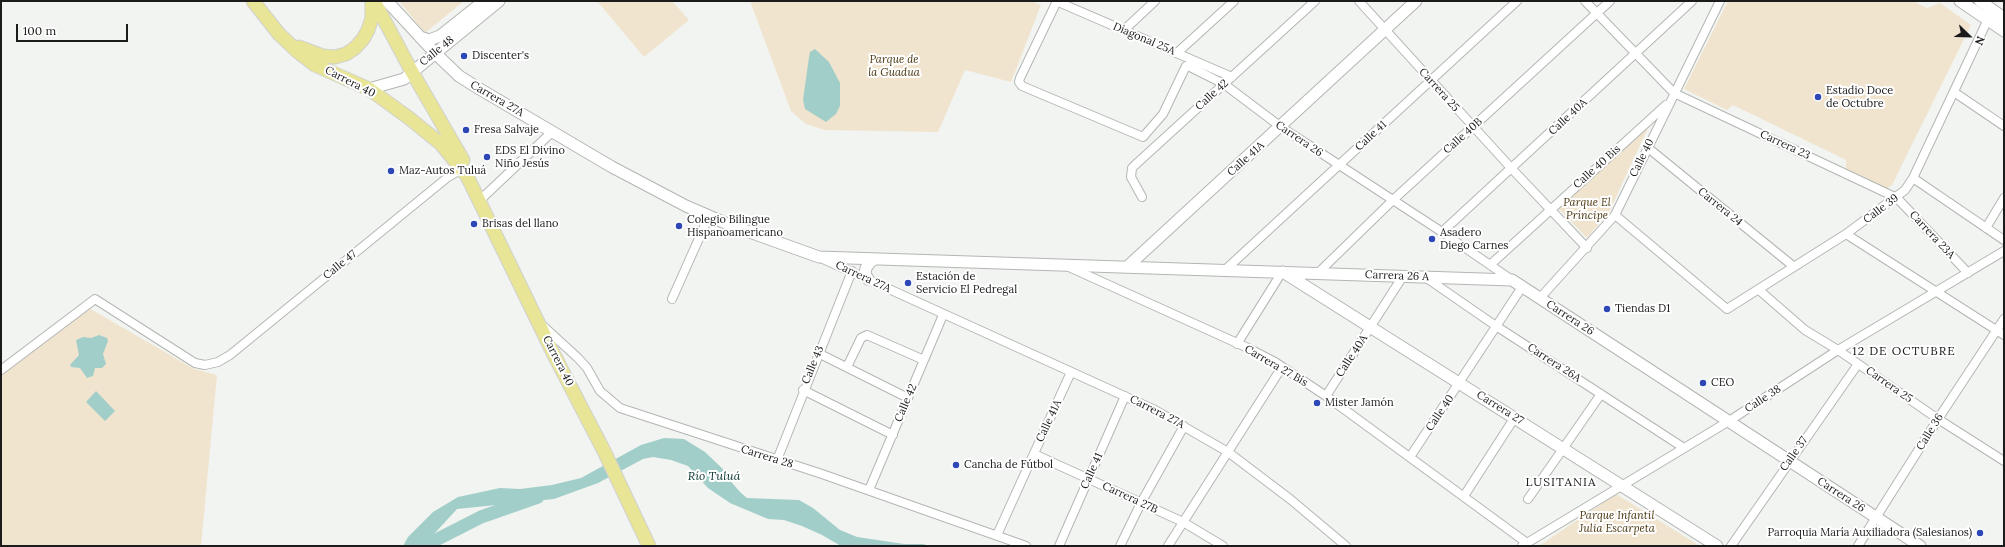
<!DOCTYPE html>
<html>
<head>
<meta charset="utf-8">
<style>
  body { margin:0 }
  #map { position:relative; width:2005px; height:547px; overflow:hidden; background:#f1f4f0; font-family:Lora,serif }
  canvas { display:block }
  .frame { position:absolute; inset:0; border:2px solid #1a1b1a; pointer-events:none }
  .north { position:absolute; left:1949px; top:16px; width:40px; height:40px; -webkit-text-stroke:3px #fff; paint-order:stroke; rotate:113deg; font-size:11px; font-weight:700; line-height:16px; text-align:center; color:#1a1b1a }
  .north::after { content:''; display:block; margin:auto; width:14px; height:18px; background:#1a1b1a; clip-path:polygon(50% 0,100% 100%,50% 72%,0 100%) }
  .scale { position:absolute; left:16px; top:24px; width:112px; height:18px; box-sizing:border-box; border:2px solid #1a1b1a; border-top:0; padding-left:5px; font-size:12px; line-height:14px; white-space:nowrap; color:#1a1b1a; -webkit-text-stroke:3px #fff; paint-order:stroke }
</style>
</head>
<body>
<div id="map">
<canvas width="2005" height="547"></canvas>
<div class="frame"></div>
<div class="north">N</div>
<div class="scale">100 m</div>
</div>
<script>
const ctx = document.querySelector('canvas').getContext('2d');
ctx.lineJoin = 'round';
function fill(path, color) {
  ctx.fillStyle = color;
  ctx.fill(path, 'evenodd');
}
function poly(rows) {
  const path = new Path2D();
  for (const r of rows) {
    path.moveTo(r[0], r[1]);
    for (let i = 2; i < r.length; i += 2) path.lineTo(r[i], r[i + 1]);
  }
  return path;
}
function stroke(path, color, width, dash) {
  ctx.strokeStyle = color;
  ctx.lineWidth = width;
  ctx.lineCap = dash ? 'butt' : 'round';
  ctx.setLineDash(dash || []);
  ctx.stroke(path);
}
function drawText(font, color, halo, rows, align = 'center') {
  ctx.font = font + ' Lora,serif';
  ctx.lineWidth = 4;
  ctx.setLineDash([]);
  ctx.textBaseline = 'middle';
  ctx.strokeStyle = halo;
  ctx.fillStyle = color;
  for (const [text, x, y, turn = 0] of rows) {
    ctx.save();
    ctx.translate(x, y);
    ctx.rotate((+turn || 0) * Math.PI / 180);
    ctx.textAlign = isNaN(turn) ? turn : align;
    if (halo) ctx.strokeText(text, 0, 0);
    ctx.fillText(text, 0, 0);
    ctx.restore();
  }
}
fill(poly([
  [399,1,464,1,425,33],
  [597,1,672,1,689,20,644,57],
  [750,1,1031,1,1041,5,1011,82,965,70,938,132,825,130,806,124,791,111],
  [1728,1,1913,1,1927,8,1940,3,1971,25,1892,185,1886,189,1846,169,1846,160,1733,105,1727,110,1684,89],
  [1649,126,1610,210,1587,238,1559,209],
  [89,308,194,369,217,375,201,546,1,546,1,376],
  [1616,494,1700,546,1539,546]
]), '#f1e4cf');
fill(poly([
  [815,49,829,62,840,83,840,106,836,114,826,122,805,109,803,100,809,57,810,52],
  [99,335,107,338,108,341,103,354,106,364,102,368,95,368,93,376,87,378,80,368,71,367,70,365,79,355,76,340,83,337,91,338],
  [96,391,115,411,105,421,86,402],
  [664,438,684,439,705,452,725,471,727,477,740,492,747,498,799,500,813,508,840,530,857,537,904,544,923,544,930,546,841,546,822,535,802,526,784,520,768,519,730,503,708,488,688,466,671,460,653,457,643,459,598,483,554,499,457,509,423,546,403,546,408,537,433,512,458,497,500,488,520,489,552,485,581,478,641,445]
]), '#a2cec9');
stroke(poly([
  [424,546,481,517,538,497]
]), '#a2cec9', 13);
const street = poly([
  [1056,1,1232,77],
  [1057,1,1020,78,1019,82,1022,86,1143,137,1163,114,1186,66,1188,66,1224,84,1281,127,1442,232,1512,280],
  [1359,1,1512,169,1587,248],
  [1585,1,1674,93,1897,198,1968,273],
  [1124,30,1155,1],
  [1177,53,1234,1],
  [1954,92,2004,126],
  [1647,147,1793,266],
  [1913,178,2004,240],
  [1142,197,1131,177,1132,168,1135,165,1315,1],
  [478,202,553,131],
  [1615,215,1727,309,1846,234,1905,190,1913,178,1990,15],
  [1986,228,2004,198],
  [1442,232,1692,1],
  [1846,234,2004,335],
  [823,259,1155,410,1228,452,1290,499,1346,546],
  [1490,265,1666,105],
  [1069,267,1248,348,1275,362,1326,396,1527,543],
  [1225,270,1517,1],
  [1318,273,1393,200,1610,1],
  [1425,277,1496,326,1684,448],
  [1759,290,1805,330,1838,350,1938,419,2004,461],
  [1540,298,1615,215,1720,1],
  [672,299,709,216],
  [542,325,578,358,587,368,600,391,620,408,822,474,1026,546],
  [1237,344,1282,272],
  [818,353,908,398],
  [847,367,861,338,867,335,924,360],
  [1,370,95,299,195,363,205,365,218,362,230,355,448,177,464,168],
  [803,390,893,435],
  [1326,396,1403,276],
  [1034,454,1183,522,1223,546],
  [1410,457,1522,287],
  [777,460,852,271],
  [869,490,943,315],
  [1464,496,1515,417],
  [1528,499,1601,394],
  [997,535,1071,372],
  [1059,546,1125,396],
  [1120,546,1141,503,1184,426],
  [1168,546,1282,367],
  [1522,546,1729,421,1838,350,2004,251],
  [1731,546,1858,364],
  [1858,546,1938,419,2004,319]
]);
const secondary = poly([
  [387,1,435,53,459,76,478,88,612,167,686,206,730,225,819,257,1512,280,1920,546],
  [1960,1,2004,31],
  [1980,1,2004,18],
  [420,37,429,40,440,36,484,1],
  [369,89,404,79,499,1],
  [1127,267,1416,1],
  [1283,272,1717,546],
  [868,279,865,274,866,268,870,262,875,259]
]);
const primary = poly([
  [253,1,279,34,297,51,315,65,369,89,409,118,441,144,467,176,553,353,604,451,649,546],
  [374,1,412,72,463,160],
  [299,47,323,56,335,57,346,54,355,48,363,39,368,30,372,18,372,1]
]);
stroke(street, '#b3b6b2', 10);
stroke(secondary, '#b3b6b2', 13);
stroke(primary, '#d1d1d1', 15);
stroke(street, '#fff', 8);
stroke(secondary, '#fff', 11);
stroke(primary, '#e9e597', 13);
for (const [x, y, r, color] of [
  [464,56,4,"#2e47b7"],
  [1818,97,4,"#2e47b7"],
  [466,130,4,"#2e47b7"],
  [487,157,4,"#2e47b7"],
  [391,171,4,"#2e47b7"],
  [474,224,4,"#2e47b7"],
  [679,226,4,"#2e47b7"],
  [1432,239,4,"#2e47b7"],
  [908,283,4,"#2e47b7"],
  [1607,309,4,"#2e47b7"],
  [1703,383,4,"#2e47b7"],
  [1317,403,4,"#2e47b7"],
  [956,465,4,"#2e47b7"],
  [1980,533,4,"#2e47b7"]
]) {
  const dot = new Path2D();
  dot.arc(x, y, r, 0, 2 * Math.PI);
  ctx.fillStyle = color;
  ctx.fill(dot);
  stroke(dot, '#fff', 1.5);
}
drawText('11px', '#1a1b1a', '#fff', [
  ["Diagonal 25A",1144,39,23],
  ["Calle 48",437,51,-39],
  ["Carrera 40",350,82,27],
  ["Carrera 25",1439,90,48],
  ["Calle 42",1212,95,-42],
  ["Carrera 27A",497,99,30],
  ["Calle 40A",1568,117,-43],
  ["Calle 41",1371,136,-43],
  ["Calle 40B",1463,136,-42],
  ["Carrera 26",1299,139,34],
  ["Carrera 23",1785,145,25],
  ["Calle 40",1642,158,-64],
  ["Calle 41A",1246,159,-42],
  ["Calle 40 Bis",1597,167,-42],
  ["Carrera 24",1720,207,39],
  ["Calle 39",1881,209,-37],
  ["Carrera 23A",1932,235,47],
  ["Calle 47",340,265,-39],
  ["Carrera 26 A",1397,276,2],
  ["Carrera 27A",863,277,25],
  ["Carrera 26",1570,318,33],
  ["Calle 40A",1352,356,-57],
  ["Carrera 40",558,361,63],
  ["Carrera 26A",1554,363,33],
  ["Calle 43",813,365,-68],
  ["Carrera 27 Bis",1276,366,30],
  ["Carrera 25",1889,385,35],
  ["Calle 38",1763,399,-33],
  ["Calle 42",906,403,-67],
  ["Carrera 27",1500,408,32],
  ["Carrera 27A",1157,412,27],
  ["Calle 40",1440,413,-56],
  ["Calle 41A",1049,421,-65],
  ["Calle 36",1930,432,-58],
  ["Calle 37",1794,454,-55],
  ["Carrera 28",767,457,17],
  ["Calle 41",1092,471,-66],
  ["Carrera 26",1841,495,33],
  ["Carrera 27B",1130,498,25]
]);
drawText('11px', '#1a1b1a', '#fff', [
  ["Discenter's",472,56],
  ["Estadio Doce",1826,91],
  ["de Octubre",1826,104],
  ["Fresa Salvaje",474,130],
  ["EDS El Divino",495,151],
  ["Niño Jesús",495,164],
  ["Maz-Autos Tuluá",399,171],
  ["Colegio Bilingue",687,220],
  ["Hispanoamericano",687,233],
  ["Brisas del llano",482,224],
  ["Asadero",1440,233],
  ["Diego Carnes",1440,246],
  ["Estación de",916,277],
  ["Servicio El Pedregal",916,290],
  ["Tiendas D1",1615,309],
  ["CEO",1711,383],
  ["Mister Jamón",1325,403],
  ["Cancha de Fútbol",964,465],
  ["Parroquia María Auxiliadora (Salesianos)",1972,533,"right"]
], 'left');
drawText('italic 11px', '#49350d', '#fff', [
  ["Parque de",894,60],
  ["la Guadua",894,73],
  ["Parque El",1587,203],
  ["Príncipe",1587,216],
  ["Parque Infantil",1617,516],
  ["Julia Escarpeta",1617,529]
]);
ctx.letterSpacing = '1px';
drawText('12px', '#1a1b1a', '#fff', [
  ["12 DE OCTUBRE",1904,352],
  ["LUSITANIA",1561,483]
]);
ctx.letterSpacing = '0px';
drawText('italic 12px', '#0a3532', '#fff', [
  ["Río Tuluá",714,477]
]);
</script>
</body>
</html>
